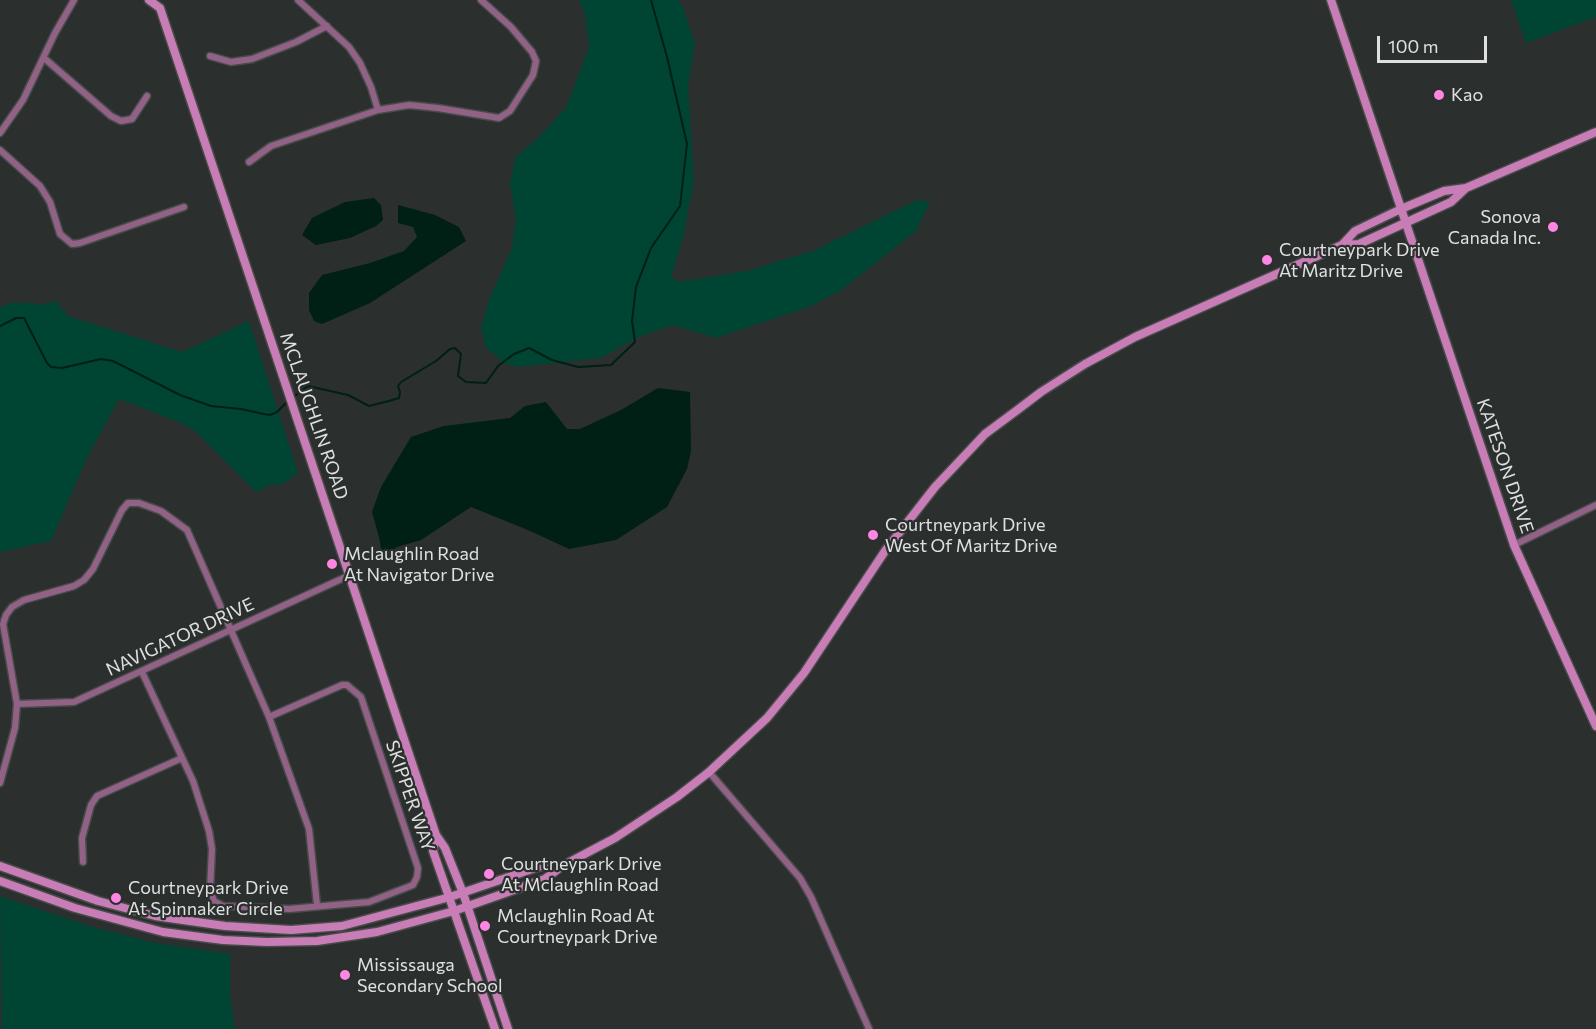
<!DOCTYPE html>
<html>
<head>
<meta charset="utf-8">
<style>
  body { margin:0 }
  #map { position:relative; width:1596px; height:1029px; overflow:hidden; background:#2b2f2e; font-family:Commissioner,sans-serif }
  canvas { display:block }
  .scale { position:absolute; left:1377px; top:36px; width:110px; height:27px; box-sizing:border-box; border:3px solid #dee1e0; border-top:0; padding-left:8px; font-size:18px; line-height:21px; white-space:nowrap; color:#dee1e0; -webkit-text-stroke:4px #2b2f2e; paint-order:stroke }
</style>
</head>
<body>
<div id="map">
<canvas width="1596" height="1029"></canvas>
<div class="scale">100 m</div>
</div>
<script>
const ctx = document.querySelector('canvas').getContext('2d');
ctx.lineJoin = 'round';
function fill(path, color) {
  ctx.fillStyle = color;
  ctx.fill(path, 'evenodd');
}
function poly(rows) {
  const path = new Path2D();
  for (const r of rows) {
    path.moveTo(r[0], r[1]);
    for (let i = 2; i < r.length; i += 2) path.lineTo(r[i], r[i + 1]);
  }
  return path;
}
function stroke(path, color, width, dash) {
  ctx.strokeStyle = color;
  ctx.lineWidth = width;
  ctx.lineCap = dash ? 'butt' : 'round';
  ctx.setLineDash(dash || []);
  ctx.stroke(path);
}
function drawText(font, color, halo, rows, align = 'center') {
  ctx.font = font + ' Commissioner,sans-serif';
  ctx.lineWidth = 4.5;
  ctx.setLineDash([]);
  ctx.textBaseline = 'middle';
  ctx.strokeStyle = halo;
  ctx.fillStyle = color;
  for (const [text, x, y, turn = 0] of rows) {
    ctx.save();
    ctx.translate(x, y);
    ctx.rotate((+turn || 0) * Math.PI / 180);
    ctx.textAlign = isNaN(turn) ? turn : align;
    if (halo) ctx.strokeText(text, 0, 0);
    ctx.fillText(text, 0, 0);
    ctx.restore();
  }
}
fill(poly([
  [579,0,677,0,682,5,695,43,688,85,694,181,683,238,671,277,679,282,747,271,815,250,917,200,930,202,916,231,843,289,812,306,716,338,673,325,638,337,601,358,517,367,506,364,486,348,481,328,489,300,512,248,516,218,510,185,515,158,539,137,566,108,589,47,585,13],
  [1511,0,1596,0,1596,17,1526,43],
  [56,301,68,316,182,352,249,321,298,473,283,484,270,485,256,492,196,432,181,423,119,399,87,458,51,541,0,552,0,307,12,303,33,303,40,305],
  [0,896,89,926,151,942,230,954,230,995,235,1029,2,1029]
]), '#004534');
fill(poly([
  [374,198,381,205,383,220,376,226,350,238,316,245,302,235,312,218,345,202],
  [398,205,435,215,459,227,466,241,370,303,322,324,314,321,309,310,309,293,322,275,370,263,404,251,417,237,413,227,398,223],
  [658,388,690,392,691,451,687,469,667,507,616,540,569,549,528,530,471,507,421,540,397,547,382,557,380,541,372,512,381,487,411,437,444,426,510,418,525,406,546,402,567,429,580,429,621,410]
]), '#001f15');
stroke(poly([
  [0,326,16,318,24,318,47,363,51,367,62,368,101,359,113,361,180,395,211,406,241,409,264,414,270,415,277,412,288,401],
  [292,398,308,386,348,395,369,406,389,401,399,398,400,392,398,386,401,382,436,361,450,349,455,348,461,354,458,376,466,382,486,383,498,366,514,354,529,348,552,360,578,367,611,365,635,342,632,321,636,287,651,248,680,206,687,144,667,57,651,0]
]), '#001f15', 2);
const street = poly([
  [298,0,349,47,360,63,371,87,378,110],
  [210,56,231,62,252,59,296,42,327,26],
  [44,58,111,116,121,121,132,119,147,96],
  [0,133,23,100,55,33,74,0],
  [0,150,40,186,50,202,60,234,72,244,80,243,184,207],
  [249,162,271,146,378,110,409,105,438,108,499,118,510,111,533,75,536,61,532,52,511,27,481,0],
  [1514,545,1596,505],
  [142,672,193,781,209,831,212,849,210,890,214,901,223,906,289,909,369,902,413,885,417,877,418,868,361,697,347,685,342,685,269,717],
  [17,704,74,702,350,575],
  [709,772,800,878,811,897,869,1029],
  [0,783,15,728,17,704,3,624,6,615,12,607,24,600,74,586,84,580,93,569,122,510,128,503,139,503,161,511,187,530,269,717,309,829,317,905],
  [83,862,82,838,91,805,97,796,182,758]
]);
const secondary = poly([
  [149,0,160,8,436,835,445,848,463,893,508,1029],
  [1331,0,1514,545,1596,726],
  [1342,245,1355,231,1401,209,1444,191,1466,188,1596,132],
  [436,835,433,851,495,1029],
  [0,866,98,901,155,916,225,926,291,930,342,926,450,897,541,866,562,866],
  [0,881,75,908,163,932,223,940,267,942,317,941,377,932,454,911,545,879,562,866,615,838,677,797,709,772,767,718,804,673,885,551,935,487,985,434,1020,408,1041,392,1085,364,1135,337,1342,245,1359,244,1451,202,1466,188]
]);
stroke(street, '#484b4a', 9);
stroke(secondary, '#484b4a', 11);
stroke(street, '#916285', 6);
stroke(secondary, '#c87db6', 8);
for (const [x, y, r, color] of [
  [1439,95,6,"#fd86e2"],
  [1553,227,6,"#fd86e2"],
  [1267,260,6,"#fd86e2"],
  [873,535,6,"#fd86e2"],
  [332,564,6,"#fd86e2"],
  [489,874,6,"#fd86e2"],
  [116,898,6,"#fd86e2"],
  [485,926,6,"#fd86e2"],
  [345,975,6,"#fd86e2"]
]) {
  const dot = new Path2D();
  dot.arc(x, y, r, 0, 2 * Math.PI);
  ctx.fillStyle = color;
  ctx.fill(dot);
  stroke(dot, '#2b2f2e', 2);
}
drawText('18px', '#dee1e0', '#2b2f2e', [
  ["Kao",1451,95],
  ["Sonova",1541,217,"right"],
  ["Canada Inc.",1541,238,"right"],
  ["Courtneypark Drive",1279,250],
  ["At Maritz Drive",1279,271],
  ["Courtneypark Drive",885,525],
  ["West Of Maritz Drive",885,546],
  ["Mclaughlin Road",344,554],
  ["At Navigator Drive",344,575],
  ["Courtneypark Drive",501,864],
  ["At Mclaughlin Road",501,885],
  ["Courtneypark Drive",128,888],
  ["At Spinnaker Circle",128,909],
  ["Mclaughlin Road At",497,916],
  ["Courtneypark Drive",497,937],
  ["Mississauga",357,965],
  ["Secondary School",357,986]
], 'left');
drawText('18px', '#dee1e0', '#2b2f2e', [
  ["MCLAUGHLIN ROAD",314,416,71],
  ["KATESON DRIVE",1505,466,71],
  ["NAVIGATOR DRIVE",180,637,-25],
  ["SKIPPER WAY",410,796,71]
]);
</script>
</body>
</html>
